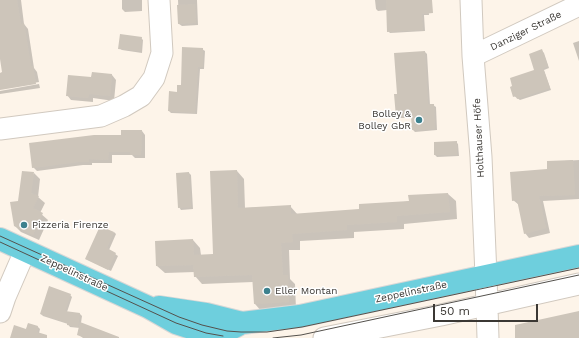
<!DOCTYPE html>
<html>
<head>
<meta charset="utf-8">
<style>
  body { margin:0 }
  #map { position:relative; width:579px; height:338px; overflow:hidden; background:#fdf4e9; font-family:"Work Sans",sans-serif }
  canvas { display:block }
  .scale { position:absolute; left:433px; top:304px; width:105px; height:18px; box-sizing:border-box; border:2px solid #3b3834; border-top:0; padding-left:5px; font-size:12px; line-height:14px; white-space:nowrap; color:#3b3834; -webkit-text-stroke:3px #fff; paint-order:stroke }
</style>
</head>
<body>
<div id="map">
<canvas width="579" height="338"></canvas>
<div class="scale">50 m</div>
</div>
<script>
const ctx = document.querySelector('canvas').getContext('2d');
ctx.lineJoin = 'round';
function fill(path, color) {
  ctx.fillStyle = color;
  ctx.fill(path, 'evenodd');
}
function poly(rows) {
  const path = new Path2D();
  for (const r of rows) {
    path.moveTo(r[0], r[1]);
    for (let i = 2; i < r.length; i += 2) path.lineTo(r[i], r[i + 1]);
  }
  return path;
}
function stroke(path, color, width, dash) {
  ctx.strokeStyle = color;
  ctx.lineWidth = width;
  ctx.lineCap = dash ? 'butt' : 'round';
  ctx.setLineDash(dash || []);
  ctx.stroke(path);
}
function drawText(font, color, halo, rows, align = 'center') {
  ctx.font = font + ' "Work Sans",sans-serif';
  ctx.lineWidth = 3;
  ctx.setLineDash([]);
  ctx.textBaseline = 'middle';
  ctx.strokeStyle = halo;
  ctx.fillStyle = color;
  for (const [text, x, y, turn = 0] of rows) {
    ctx.save();
    ctx.translate(x, y);
    ctx.rotate((+turn || 0) * Math.PI / 180);
    ctx.textAlign = isNaN(turn) ? turn : align;
    if (halo) ctx.strokeText(text, 0, 0);
    ctx.fillText(text, 0, 0);
    ctx.restore();
  }
}
fill(poly([
  [0,0,21,0,24,24,28,29,34,68,37,72,39,82,0,89,0,74,3,73,0,51],
  [122,0,142,0,142,11,125,12,122,9],
  [178,0,197,0,198,25,182,26,179,24],
  [375,0,428,0,429,15,424,15,425,31,390,33,388,31,387,10,378,11,376,9],
  [141,38,143,40,142,53,122,50,119,48],
  [579,41,579,61,573,43],
  [202,49,205,51,204,69,200,69,197,114,171,113,169,111,178,93],
  [542,51,544,53,549,68,544,70,551,90,520,100,514,96,535,71],
  [425,52,427,54,430,105,433,105,436,107,437,130,415,132,413,130,412,118,399,118,397,116,398,95],
  [112,75,116,80,114,101,93,98,93,102,71,100,67,95,92,78],
  [39,84,40,88,0,94,0,91],
  [142,131,145,135,145,158,135,158,132,155,112,155,112,163,92,163,92,165,83,165,37,171,33,167,122,136],
  [456,142,458,144,459,156,437,157,435,155],
  [579,160,579,199,543,201,550,233,529,238,525,233,519,205,513,200,548,170,548,162],
  [237,171,244,179,245,208,290,206,298,215,360,210,448,194,456,201,457,219,404,224,404,229,354,232,354,238,300,241,300,250,289,250,290,279,295,284,296,309,262,312,255,304,253,282,202,284,195,276,195,272,165,273,157,266,193,240,200,248,201,255,214,255],
  [34,173,40,179,38,197,45,203,40,213,48,220,39,240,21,232,15,226,19,201],
  [189,173,191,175,193,209,181,210,179,207],
  [114,232,116,234,109,250,118,256,111,271,86,259],
  [70,295,72,297,67,312,80,314,82,316,81,323,114,338,83,338,78,334,80,328,70,327,68,324,43,316,41,314],
  [28,324,38,327,40,329,38,338,11,338,26,330]
]), '#0003');
fill(poly([
  [0,0,17,0,21,24,24,23,31,66,33,66,36,84,0,90,0,73,2,72,0,59],
  [386,0,432,0,433,13,422,14,423,30,387,32],
  [195,4,196,23,178,24,177,5],
  [120,34,142,37,140,51,118,49],
  [182,47,203,48,203,67,198,67,195,113,168,111,169,91,177,92,177,85,181,85],
  [542,49,548,66,543,68,550,88,517,99,516,96,513,97,510,87,512,86,510,78,534,70,529,54],
  [425,51,428,104,434,104,435,129,412,130,411,116,396,117,394,94,397,94,394,53],
  [92,72,112,74,110,96,89,94,88,98,66,96,68,75,91,77],
  [121,130,142,130,141,155,130,155,130,152,109,152,108,160,89,159,89,162,78,162,32,168,29,143,94,135,121,135],
  [457,141,457,155,434,155,434,142],
  [573,160,575,195,539,196,546,228,524,234,517,200,512,201,510,172,547,169,547,161],
  [237,170,238,208,291,205,291,214,359,209,359,204,409,201,408,195,448,193,450,212,397,216,397,222,347,225,347,230,292,234,293,242,281,243,283,275,288,275,289,302,254,304,252,275,194,277,193,265,156,266,155,241,193,239,194,255,213,254,210,171],
  [22,171,34,172,31,193,39,196,33,208,43,213,33,235,14,226,10,202,18,201],
  [189,172,191,207,178,208,176,173],
  [100,226,114,232,107,248,116,253,108,270,85,259],
  [49,286,71,294,65,311,80,313,78,327,67,325,67,323,40,314],
  [579,311,579,338,515,338,515,325],
  [80,322,119,337,119,338,85,338,77,335],
  [28,323,38,326,37,332,47,335,47,338,10,338,14,325,26,329]
]), '#cdc5ba');
const minor = poly([
  [471,0,473,56,481,157,486,276,488,338],
  [473,56,579,5],
  [0,129,101,116,124,106,141,96,154,78,162,53,159,0],
  [0,312,5,297,25,251],
  [324,338,441,315,579,284]
]);
const major = poly([
  [0,239,148,307,176,323,206,333,227,331,242,323,300,316,579,256],
  [159,307,206,314,242,323]
]);
stroke(minor, '#d1c9bf', 23);
stroke(major, '#d8d7d6', 24);
stroke(minor, '#fff', 21);
stroke(major, '#6ecfdd', 22);
stroke(poly([
  [0,236,179,317,202,325,227,331,241,332,267,332,302,327,579,268],
  [0,242,176,323,206,333,223,336],
  [273,338,301,335,579,275]
]), '#54514c', 1);
for (const [x, y, r, color] of [
  [419,120,4,"#3c818e"],
  [24,225,4,"#3c818e"],
  [267,291,4,"#3c818e"]
]) {
  const dot = new Path2D();
  dot.arc(x, y, r, 0, 2 * Math.PI);
  ctx.fillStyle = color;
  ctx.fill(dot);
  stroke(dot, '#fff', 1.5);
}
drawText('10px', '#3b3834', '#fff', [
  ["Danziger Straße",526,31,-26],
  ["Holthauser Höfe",479,138,-93],
  ["Zeppelinstraße",74,273,25],
  ["Zeppelinstraße",411,292,-12]
]);
drawText('10px', '#3b3834', '#fff', [
  ["Bolley &",411,114,"right"],
  ["Bolley GbR",411,126,"right"],
  ["Pizzeria Firenze",32,225],
  ["Eller Montan",275,291]
], 'left');
</script>
</body>
</html>
